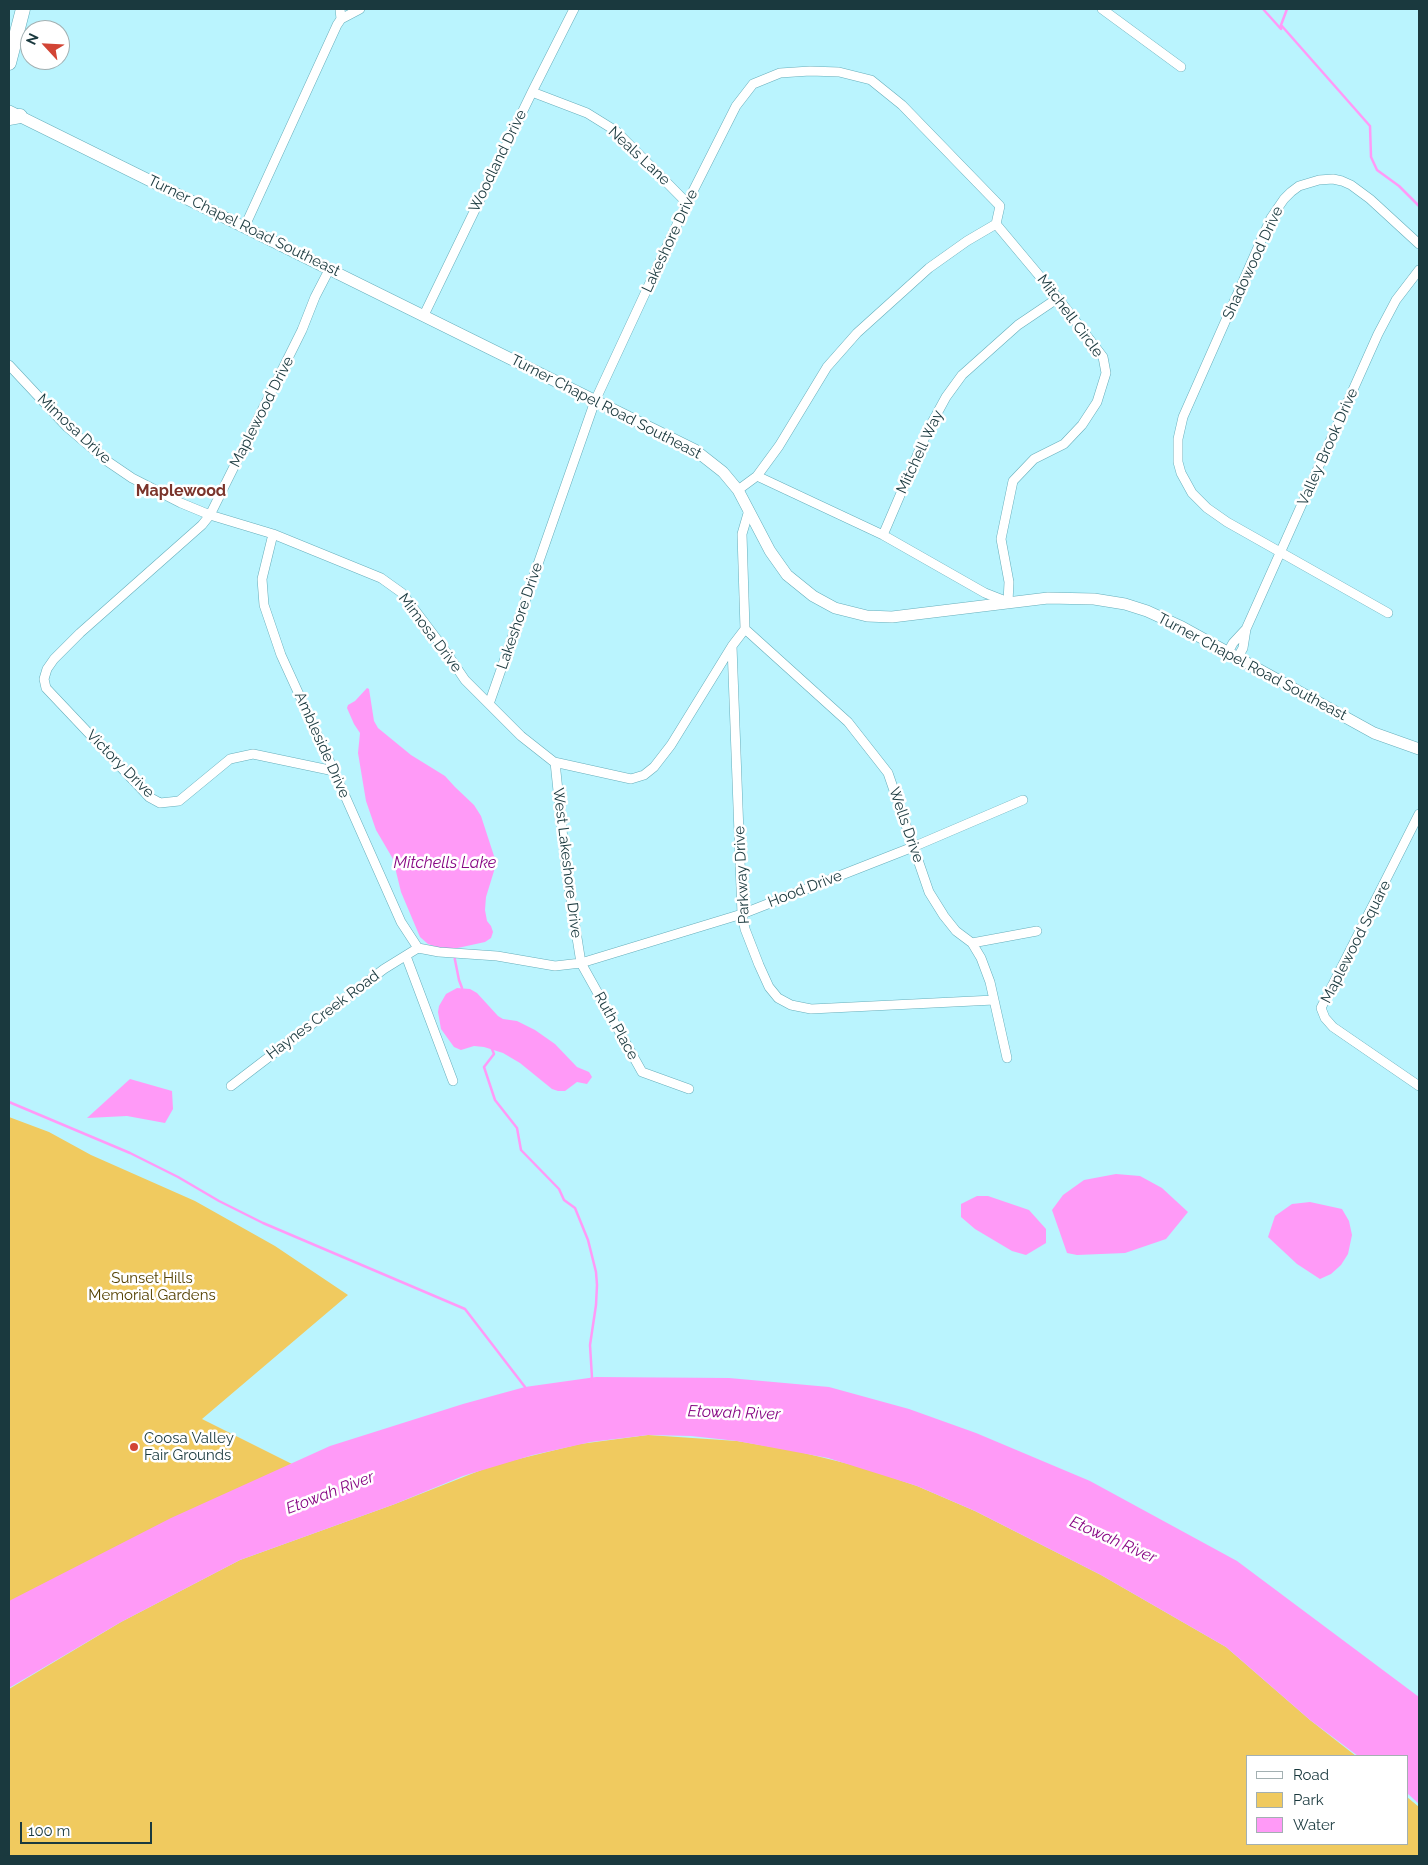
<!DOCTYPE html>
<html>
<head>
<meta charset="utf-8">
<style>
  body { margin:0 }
  #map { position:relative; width:1428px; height:1865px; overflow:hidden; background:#baf4fe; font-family:Raleway,sans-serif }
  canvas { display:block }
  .frame { position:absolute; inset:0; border:10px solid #1a393e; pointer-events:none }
  .legend { position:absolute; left:1246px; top:1755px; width:162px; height:90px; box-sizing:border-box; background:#fff; border:1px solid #a3b0b2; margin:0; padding:6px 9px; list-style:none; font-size:15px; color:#1a393e }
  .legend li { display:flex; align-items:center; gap:10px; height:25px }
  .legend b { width:25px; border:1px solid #a3b0b2 }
  .north { position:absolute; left:20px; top:20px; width:50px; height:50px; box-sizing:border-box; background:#fff; border:1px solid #a3b0b2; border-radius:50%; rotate:295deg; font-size:14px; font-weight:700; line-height:20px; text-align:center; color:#1a393e }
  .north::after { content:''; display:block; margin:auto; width:18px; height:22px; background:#d24535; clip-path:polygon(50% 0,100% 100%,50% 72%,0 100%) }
  .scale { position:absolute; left:20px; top:1822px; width:132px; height:22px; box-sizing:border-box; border:2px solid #1a393e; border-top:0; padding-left:6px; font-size:15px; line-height:18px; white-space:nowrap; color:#1a393e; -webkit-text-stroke:4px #fff; paint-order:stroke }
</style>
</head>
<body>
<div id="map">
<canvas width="1428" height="1865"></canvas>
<div class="frame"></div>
<ul class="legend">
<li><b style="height:6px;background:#fff"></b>Road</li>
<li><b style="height:14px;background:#f0ca5f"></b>Park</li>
<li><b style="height:14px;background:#ff9af7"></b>Water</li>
</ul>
<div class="north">N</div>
<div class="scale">100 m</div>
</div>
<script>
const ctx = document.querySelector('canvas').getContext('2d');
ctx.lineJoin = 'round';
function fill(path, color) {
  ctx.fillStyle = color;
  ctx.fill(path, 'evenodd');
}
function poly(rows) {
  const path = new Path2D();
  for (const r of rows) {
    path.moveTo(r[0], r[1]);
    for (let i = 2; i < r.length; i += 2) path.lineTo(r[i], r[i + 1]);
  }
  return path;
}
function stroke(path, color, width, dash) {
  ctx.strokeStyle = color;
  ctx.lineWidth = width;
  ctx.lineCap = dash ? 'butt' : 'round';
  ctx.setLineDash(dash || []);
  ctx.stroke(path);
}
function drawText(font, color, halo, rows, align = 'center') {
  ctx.font = font + ' Raleway,sans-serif';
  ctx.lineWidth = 5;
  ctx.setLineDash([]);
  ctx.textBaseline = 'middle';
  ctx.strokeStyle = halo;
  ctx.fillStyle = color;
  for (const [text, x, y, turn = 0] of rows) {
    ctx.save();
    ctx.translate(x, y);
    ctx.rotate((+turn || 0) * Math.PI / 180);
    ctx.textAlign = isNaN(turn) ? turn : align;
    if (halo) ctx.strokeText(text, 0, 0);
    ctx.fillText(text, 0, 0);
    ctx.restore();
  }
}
fill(poly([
  [9,1117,49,1132,91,1155,195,1201,275,1246,348,1295,202,1419,316,1476,9,1628],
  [648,1435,737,1441,796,1451,861,1467,917,1486,975,1511,1101,1575,1226,1647,1310,1720,1356,1756,1247,1756,1247,1844,1407,1844,1407,1797,1419,1807,1419,1856,9,1856,9,1689,121,1622,240,1560,395,1504,494,1465,580,1444]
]), '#f0ca5f');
fill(poly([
  [367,688,369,689,374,721,378,728,411,755,445,776,455,787,474,805,481,816,495,859,494,871,486,897,485,910,487,921,491,926,493,932,491,938,485,942,453,949,439,948,428,944,420,937,401,892,393,859,376,830,366,801,358,753,360,733,354,724,347,708,348,705,355,701],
  [457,988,470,989,477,993,498,1016,503,1019,517,1021,535,1030,555,1044,577,1067,589,1072,592,1077,587,1084,577,1082,565,1091,558,1091,552,1089,520,1063,503,1053,484,1047,474,1046,461,1050,454,1047,441,1029,438,1012,439,1006,446,994],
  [130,1079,172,1091,173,1109,165,1123,127,1116,87,1118],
  [1116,1174,1140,1176,1162,1188,1188,1212,1166,1239,1125,1253,1077,1255,1067,1253,1052,1210,1063,1195,1084,1180],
  [977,1196,988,1196,1029,1210,1046,1229,1046,1243,1026,1255,1012,1251,975,1229,961,1217,961,1204],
  [1310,1202,1342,1209,1349,1221,1352,1235,1348,1254,1341,1265,1331,1274,1320,1279,1297,1264,1268,1237,1275,1216,1292,1204],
  [596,1377,729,1378,829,1387,909,1409,976,1433,1090,1481,1237,1561,1419,1697,1419,1804,1407,1793,1407,1756,1358,1756,1310,1720,1226,1647,1101,1575,975,1511,917,1486,828,1458,737,1441,691,1436,648,1435,591,1442,533,1455,463,1476,395,1504,240,1560,121,1622,9,1688,9,1601,171,1518,330,1446,463,1404,525,1387]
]), '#ff9af7');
stroke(poly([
  [1263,9,1281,29,1281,25],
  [1281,25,1370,126,1371,157,1377,170,1399,186,1419,206],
  [1281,25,1287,9],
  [454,955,459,980,462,988],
  [492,1049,494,1054,484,1067,495,1100,517,1128,521,1150,559,1189,564,1200,575,1208,588,1240,596,1272,597,1285,596,1305,590,1345,592,1378,591,1379],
  [9,1102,130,1153,178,1177,219,1201,263,1223,465,1309,525,1387]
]), '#ff9af7', 2.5);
const minor = poly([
  [340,9,341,19],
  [1102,9,1181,67],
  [532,92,587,113,616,131,687,203],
  [245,226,337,25,341,19,360,9],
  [330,268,315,297,302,330,210,515,202,525,80,633,54,659,47,669,44,679,46,688,149,797,160,803,179,801,230,759,253,754,334,771],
  [424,315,532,92,574,9],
  [9,365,67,427,107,461,132,478,181,503,210,515,273,534,381,578,402,593,408,601,442,646,465,680,521,736,554,762,631,779,644,775,654,767,671,745,732,646,745,629],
  [757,476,883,535,985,593,1008,602,1009,582,1001,539,1013,481,1034,459,1064,444,1082,425,1097,402,1106,373,1103,357,1058,298,996,224],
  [738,490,757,476,779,446,827,367,857,333,929,268,967,241,996,224],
  [273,534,262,579,264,605,281,655,334,771,401,922,418,948],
  [883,535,928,430,946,397,962,375,1018,325,1058,298],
  [1388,613,1227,522,1207,508,1192,493,1181,473,1178,462,1178,439,1183,417,1271,218,1284,199,1291,192,1299,186,1319,180,1333,179,1342,181,1351,185,1370,199,1419,244],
  [745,629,848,722,888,773,929,892,944,916,956,931,972,943,981,958,990,982,1007,1058],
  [745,629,742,534,749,510],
  [732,646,742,914,745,929,759,965,769,987,778,998,791,1005,811,1009,994,1000],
  [1228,652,1233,643,1246,629],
  [1238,657,1243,648,1246,629,1378,334,1396,300,1419,270],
  [489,704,595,401,687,203,736,106,753,84,780,73,810,71,839,72,871,80,902,105,1000,206,996,224],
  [555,762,566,868,581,963,642,1072,689,1089],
  [1419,814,1321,1008,1325,1018,1333,1027,1419,1086],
  [972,943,1037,931],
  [418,948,439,952,497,956,555,966,581,963,742,914,913,847,1023,800],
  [406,956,453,1081],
  [231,1086,384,969,418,948]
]);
const tertiary = poly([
  [9,111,695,450,723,472,738,490,770,551,787,575,813,596,835,608,867,616,892,617,1048,598,1094,599,1125,604,1147,611,1182,627,1374,733,1419,749]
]);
const secondary = poly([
  [9,63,23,9],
  [9,118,20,116]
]);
stroke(minor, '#66aebb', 10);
stroke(tertiary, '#66aebb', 12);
stroke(secondary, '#66aebb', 15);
stroke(minor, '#fff', 9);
stroke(tertiary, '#fff', 11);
stroke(secondary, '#fff', 14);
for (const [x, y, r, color] of [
  [134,1447,5,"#d24535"]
]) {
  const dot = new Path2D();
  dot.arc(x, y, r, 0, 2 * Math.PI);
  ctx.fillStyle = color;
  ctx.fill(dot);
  stroke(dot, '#fff', 2);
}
drawText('15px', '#1a393e', '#fff', [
  ["Neals Lane",639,156,43],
  ["Woodland Drive",498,161,-64],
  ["Turner Chapel Road Southeast",244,226,26],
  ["Lakeshore Drive",670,241,-65],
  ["Shadowood Drive",1253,263,-65],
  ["Mitchell Circle",1070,316,53],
  ["Turner Chapel Road Southeast",606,407,27],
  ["Maplewood Drive",262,412,-63],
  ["Mimosa Drive",74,429,43],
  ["Valley Brook Drive",1328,447,-66],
  ["Mitchell Way",920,452,-65],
  ["Lakeshore Drive",520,616,-71],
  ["Mimosa Drive",430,633,53],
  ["Turner Chapel Road Southeast",1252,667,28],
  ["Ambleside Drive",322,745,66],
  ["Victory Drive",120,764,45],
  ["Wells Drive",906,825,71],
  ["West Lakeshore Drive",567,863,83],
  ["Parkway Drive",742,875,-93],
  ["Hood Drive",805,889,-21],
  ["Maplewood Square",1356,942,-63],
  ["Haynes Creek Road",323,1015,-37],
  ["Ruth Place",616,1026,61]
]);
drawText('15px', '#554202', '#fff', [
  ["Sunset Hills",152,1278],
  ["Memorial Gardens",152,1295]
]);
drawText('15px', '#1a393e', '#fff', [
  ["Coosa Valley",144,1438],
  ["Fair Grounds",144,1455]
], 'left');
drawText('bold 16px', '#7a342b', '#fff', [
  ["Maplewood",181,491]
]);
drawText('italic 16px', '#880884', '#fff', [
  ["Mitchells Lake",445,863],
  ["Etowah River",734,1413,2],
  ["Etowah River",330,1493,-21],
  ["Etowah River",1113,1540,24]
]);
</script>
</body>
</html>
